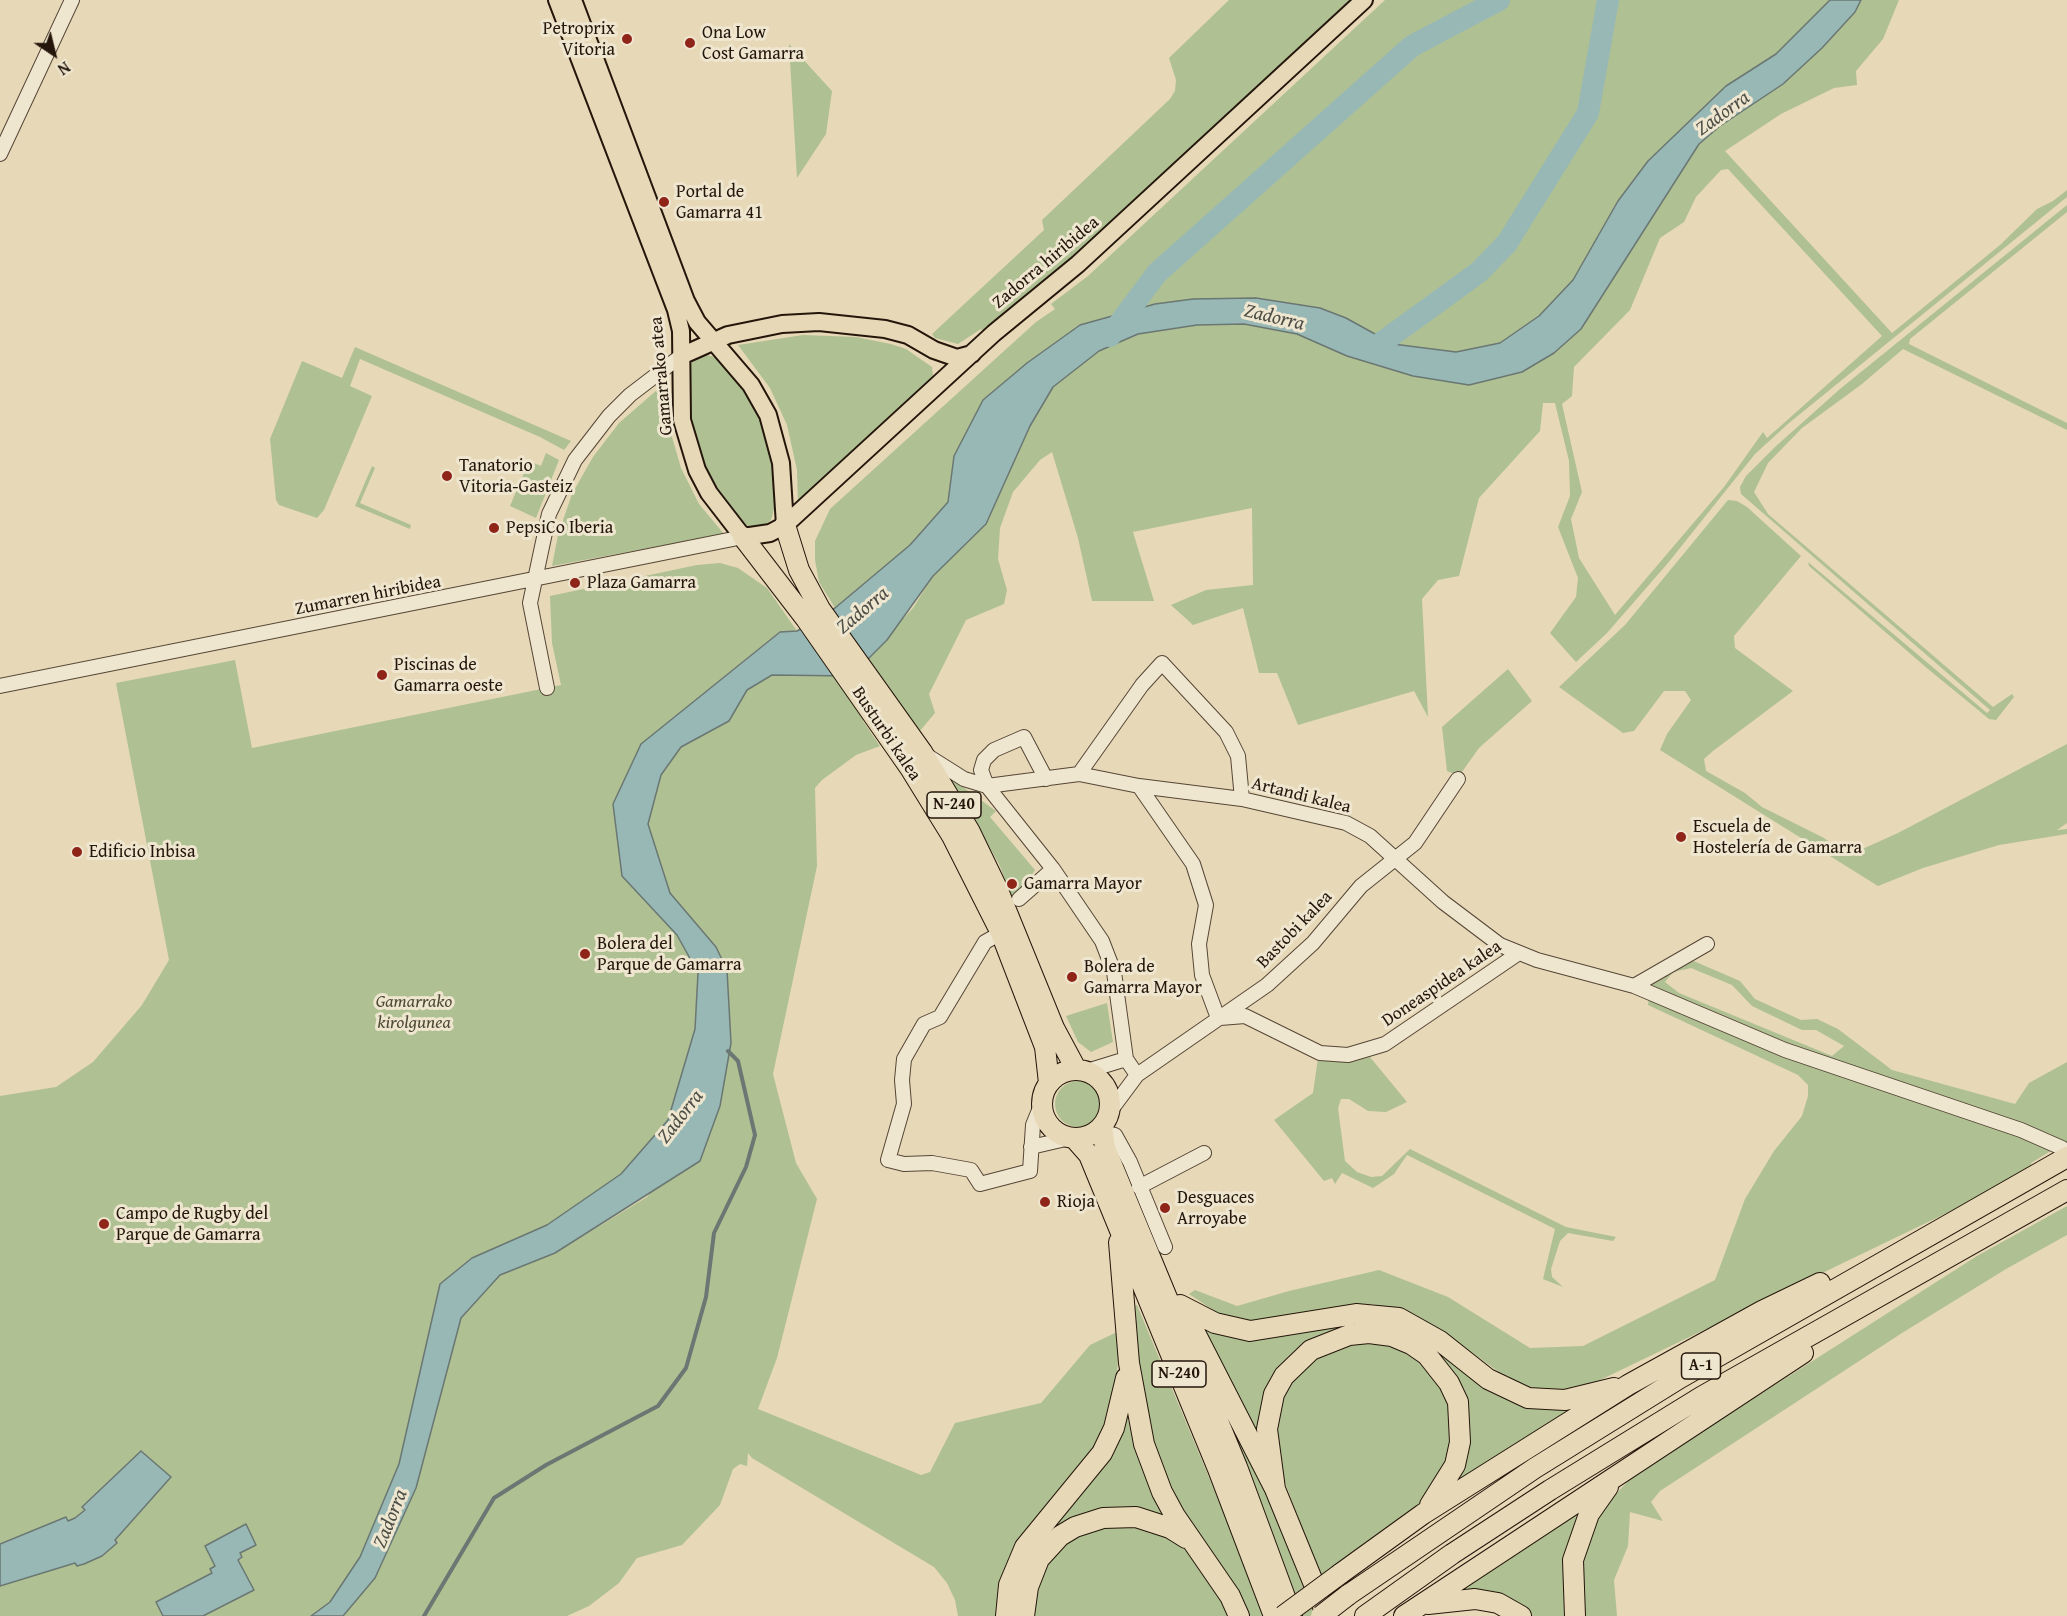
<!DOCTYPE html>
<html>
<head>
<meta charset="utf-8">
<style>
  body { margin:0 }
  #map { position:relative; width:2067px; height:1616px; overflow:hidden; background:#e7d8b7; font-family:"Gentium Book Plus",serif }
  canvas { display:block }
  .north { position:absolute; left:24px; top:24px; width:60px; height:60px; -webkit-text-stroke:4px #efe6d0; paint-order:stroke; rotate:145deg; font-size:16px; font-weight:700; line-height:24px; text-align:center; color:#24160b }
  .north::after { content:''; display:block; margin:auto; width:21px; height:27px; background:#24160b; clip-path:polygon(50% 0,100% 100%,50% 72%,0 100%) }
</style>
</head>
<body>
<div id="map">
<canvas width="2067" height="1616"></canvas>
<div class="north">N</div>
</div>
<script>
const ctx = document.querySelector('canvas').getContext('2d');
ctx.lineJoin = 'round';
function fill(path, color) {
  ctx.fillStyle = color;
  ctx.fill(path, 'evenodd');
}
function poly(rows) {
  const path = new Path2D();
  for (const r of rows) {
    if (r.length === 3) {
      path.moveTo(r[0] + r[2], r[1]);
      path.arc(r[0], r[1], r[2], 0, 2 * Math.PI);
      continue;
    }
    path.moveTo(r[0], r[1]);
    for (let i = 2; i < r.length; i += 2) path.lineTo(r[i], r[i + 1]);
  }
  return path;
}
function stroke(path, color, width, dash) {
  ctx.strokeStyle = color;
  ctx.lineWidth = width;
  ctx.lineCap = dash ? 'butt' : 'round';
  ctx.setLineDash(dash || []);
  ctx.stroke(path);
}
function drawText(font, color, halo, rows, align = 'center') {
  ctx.font = font + ' "Gentium Book Plus",serif';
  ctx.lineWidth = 6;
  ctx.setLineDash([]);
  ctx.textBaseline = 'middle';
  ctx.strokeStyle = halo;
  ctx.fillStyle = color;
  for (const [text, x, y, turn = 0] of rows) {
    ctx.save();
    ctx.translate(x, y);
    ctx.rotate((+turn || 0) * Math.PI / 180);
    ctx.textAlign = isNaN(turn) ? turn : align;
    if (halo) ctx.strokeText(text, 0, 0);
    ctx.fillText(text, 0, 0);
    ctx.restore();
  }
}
fill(poly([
  [1229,0,1351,0,1074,256,984,332,981,329,958,344,935,338,932,334,1044,230,1042,220,1170,99,1175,91,1176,80,1169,58],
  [1385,0,1830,0,1776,54,1726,86,1648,161,1618,201,1573,280,1539,316,1500,343,1456,352,1393,344,1346,318,1320,308,1080,325,954,456,948,502,910,545,835,608,819,582,815,560,815,541,830,509,1036,322,1055,309,1051,304,1088,276],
  [1861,0,1899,0,1883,39,1856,71,1857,85,1834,88,1781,114,1725,151,1892,333,2000,245,2037,209,2053,201,2067,190,2067,197,1789,423,1755,454,1668,563,1607,633,1576,662,1550,633,1576,597,1578,578,1558,527,1570,496,1569,461,1555,403,1543,403,1540,431,1479,498,1459,576,1438,580,1422,599,1428,717,1414,691,1298,725,1277,673,1259,673,1243,608,1193,625,1171,605,1206,590,1253,585,1252,508,1133,532,1154,601,1092,601,1078,538,1052,452,1040,460,1013,492,1000,528,998,559,1007,590,1004,604,966,620,929,694,935,713,919,732,891,691,863,721,880,746,856,755,822,780,815,788,817,866,773,1074,796,1163,817,1199,777,1358,758,1409,921,1475,930,1472,955,1423,1041,1403,1090,1345,1117,1332,1119,1347,1116,1386,1106,1423,1088,1458,1061,1493,1025,1531,1009,1557,1001,1587,999,1616,958,1616,955,1600,947,1583,934,1567,752,1458,748,1453,747,1466,740,1464,733,1469,720,1505,682,1545,637,1558,619,1583,589,1606,567,1616,343,1616,375,1578,437,1402,460,1318,500,1275,555,1253,647,1197,720,1106,731,1043,716,947,670,893,648,824,661,775,681,747,729,721,747,690,772,675,851,675,913,608,933,576,986,524,1030,426,1053,387,1099,351,1138,334,1197,325,1244,324,1297,334,1347,356,1413,376,1469,385,1522,372,1554,353,1581,329,1699,144,1720,126,1783,83,1822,48,1855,12],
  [1728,169,1882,336,1767,438,1763,432,1724,487,1615,615,1579,558,1571,519,1582,492,1562,404,1572,396,1574,367,1630,310,1660,238,1684,222,1696,197,1721,170],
  [789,44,832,91,826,134,797,178],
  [2067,205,2067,212,1910,339,1909,344,2067,423,2067,430,1903,349,1862,384,1802,428,1768,463,1754,492,1768,514,1993,707,2012,694,2014,697,1996,720,1989,719,1928,669,1809,566,1808,562,1987,713,1990,710,1741,494,1740,487,1746,476,1775,447,1840,389],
  [803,335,856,337,891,344,906,349,932,367,933,376,931,383,798,505,797,470,787,425,770,388,738,345],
  [355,347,571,441,564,450,540,437,360,359,350,386,372,396,324,510,317,518,279,505,276,500,270,439,302,361,342,378],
  [703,354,719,358,734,376,753,404,764,430,772,462,775,505,771,520,763,526,751,528,743,525,721,494,702,460,689,408,689,368,694,359],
  [665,383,668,423,681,468,699,504,724,534,552,566,558,535,572,494,593,457,619,423],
  [546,453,559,460,536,518,510,506,529,461,541,466],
  [372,466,375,468,360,503,411,525,410,529,355,506],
  [1728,500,1737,501,1747,507,1801,556,1734,636,1735,648,1793,691,1713,751,1704,759,1706,771,1745,793,1762,807,1824,838,1845,853,1858,851,1898,833,2067,744,2067,823,2057,830,2067,829,2067,834,1999,845,1923,868,1878,886,1660,750,1667,734,1691,700,1685,691,1664,691,1634,731,1623,733,1559,687,1625,625],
  [720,563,738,568,767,588,797,631,779,632,641,744,622,876,677,935,698,973,695,1029,668,1120,621,1174,547,1225,472,1258,440,1284,399,1464,360,1557,330,1602,311,1616,0,1616,0,1096,56,1087,93,1062,142,1005,169,960,116,683,235,660,252,748,561,685,552,643,550,596,697,565],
  [1508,669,1532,701,1479,748,1459,776,1447,771,1442,727],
  [949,777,996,811,990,817,1035,870,1014,902,999,864],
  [1689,959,1740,981,1755,999,1801,1020,1817,1019,1838,1029,1892,1070,2015,1104,2029,1083,2067,1062,2067,1144,1838,1063,1651,988,1652,983],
  [1691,968,1732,985,1752,1006,1802,1030,1816,1030,1844,1046,1832,1056,1679,993,1665,982,1673,972],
  [1649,997,2026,1136,2054,1149,2031,1163,2032,1166,1953,1210,1650,1356,1596,1382,1573,1389,1536,1390,1511,1381,1440,1329,1414,1315,1393,1308,1371,1304,1352,1305,1271,1320,1248,1321,1222,1316,1189,1294,1195,1290,1237,1306,1289,1291,1379,1270,1448,1297,1530,1348,1583,1346,1715,1280,1745,1199,1774,1151,1802,1116,1808,1096,1808,1085,1798,1075,1648,1005],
  [1107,1003,1113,1042,1091,1052,1078,1042,1066,1016],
  [1370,1057,1407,1102,1386,1112,1368,1111,1349,1099,1341,1099,1338,1108,1345,1161,1357,1172,1371,1177,1382,1176,1410,1149,1566,1227,1616,1237,1613,1241,1568,1233,1560,1241,1551,1269,1552,1277,1563,1287,1543,1279,1555,1229,1407,1155,1394,1174,1373,1188,1342,1173,1335,1184,1332,1178,1324,1181,1274,1120,1313,1093,1318,1058,1349,1062],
  [1078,1104,23],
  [2067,1206,2067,1235,2006,1269,1902,1333,1660,1491,1651,1502,1663,1521,1630,1512,1628,1546,1614,1580,1617,1616,1585,1616,1582,1557,1591,1528,1604,1507,1628,1481,1656,1461,1977,1256],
  [1137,1305,1244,1561,1266,1616,1246,1616,1162,1479,1141,1400,1133,1306],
  [1387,1320,1459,1363,1574,1407,1458,1481,1468,1446,1468,1421,1402,1334,1296,1352,1259,1441,1194,1321],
  [1351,1342,1377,1342,1394,1347,1423,1363,1445,1393,1453,1418,1452,1447,1446,1468,1431,1493,1395,1525,1321,1576,1285,1483,1275,1428,1280,1399,1293,1377,1329,1349],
  [1222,1406,1264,1482,1321,1616,1302,1616],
  [1127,1413,1133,1444,1144,1474,1166,1517,1093,1513,1020,1569],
  [1586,1507,1571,1616,1532,1616,1520,1607,1458,1589],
  [1123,1524,1158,1530,1183,1547,1204,1569,1231,1616,1033,1616,1042,1574,1054,1554,1074,1535,1101,1527]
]), '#afc093');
const water = poly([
  [1830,0,1861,0,1855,12,1822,48,1783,84,1720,126,1699,144,1581,329,1554,353,1522,372,1469,385,1413,376,1347,356,1297,334,1244,324,1197,325,1138,334,1099,351,1053,387,1030,426,986,524,933,576,887,640,851,676,772,675,747,690,729,721,681,747,661,775,648,824,670,893,716,947,727,970,731,1043,720,1106,700,1161,555,1253,500,1275,461,1318,416,1488,375,1578,343,1616,311,1616,330,1602,360,1557,399,1464,440,1284,472,1258,547,1225,621,1174,668,1120,695,1029,698,973,677,935,622,876,613,804,641,744,780,632,797,631,835,608,910,545,948,502,954,456,983,400,1027,363,1080,325,1155,304,1193,299,1256,298,1320,308,1346,318,1393,344,1456,352,1500,343,1539,316,1573,280,1618,201,1648,161,1726,86,1776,54,1830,0],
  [141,1451,171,1477,115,1540,117,1543,102,1556,84,1564,77,1566,75,1563,0,1586,0,1544,66,1517,68,1521,75,1518,85,1510,82,1507,141,1451],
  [246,1524,256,1545,240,1553,242,1557,238,1560,254,1590,203,1616,163,1616,156,1602,212,1573,210,1569,215,1566,205,1546,246,1524]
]);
fill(water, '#98b8b6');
stroke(water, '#6a7772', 1.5);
stroke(poly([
  [424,1616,494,1498,546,1465,658,1406,686,1368,706,1297,714,1233,746,1167,755,1135,738,1061,728,1051]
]), '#6a7772', 4);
stroke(poly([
  [1110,336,1157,273,1412,46,1499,0],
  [1373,349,1479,272,1507,243,1588,113,1608,0]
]), '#98b8b6', 22);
const minor = poly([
  [0,154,72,0],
  [0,686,743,537],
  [547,688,530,603,549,514,575,460,609,416,630,395,681,356],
  [926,755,964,779,987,786,1079,774,1139,786,1242,799,1346,823,1370,836,1443,902,1500,945,1537,960,1634,986,1785,1050,2021,1130,2062,1148],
  [1079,774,1142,685,1162,663,1226,732,1238,756,1242,799],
  [1046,779,1024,737,994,750,984,760,981,770,987,786,1053,869,1102,941,1114,972,1126,1059,1137,1075],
  [1139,786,1193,864,1206,905,1199,944,1202,975,1218,1018],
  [1019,899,1053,869],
  [1001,933,985,942,940,1017,924,1024,904,1059,902,1080,904,1104,888,1160,904,1164,932,1163,971,1170,980,1184,1030,1171,1033,1125,1042,1103],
  [1634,986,1707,944],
  [1220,1018,1245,1016,1320,1053,1348,1055,1385,1044,1519,953],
  [1087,1071,1126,1059],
  [1111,1110,1137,1075,1267,985,1313,943,1361,886,1415,843,1458,779],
  [1103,1132,1115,1135,1130,1162,1165,1247],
  [1031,1147,1070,1138],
  [1139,1187,1204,1153]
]);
const major = poly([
  [557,0,676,310,681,331,682,420,697,470,709,493,743,537,770,533,785,525,994,333,1078,264,1364,0],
  [573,0,686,301,697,322,751,385,768,415,781,463,785,525],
  [681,356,728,335,782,324,819,322,885,329,908,335,934,350,957,358,972,354]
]);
const highway = poly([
  [785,525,799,570,820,609,922,752,970,832,997,888,1054,1028,1076,1069],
  [743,537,806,619,910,768,952,836,1001,933,1045,1047,1049,1083],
  [1076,1104,34],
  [1102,1127,1105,1148,1237,1467,1292,1616],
  [1074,1138,1089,1155,1218,1469,1274,1616],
  [1119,1242,1129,1363,1144,1444,1162,1492,1175,1516,1230,1596,1239,1616],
  [1180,1305,1215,1323,1250,1331,1356,1314,1399,1318,1440,1341,1488,1379,1528,1398,1565,1400,1614,1388],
  [1187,1317,1275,1489,1327,1616],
  [1275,1489,1267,1429,1274,1394,1284,1376,1311,1350,1349,1335,1369,1333,1392,1336,1411,1344,1427,1355,1449,1383,1458,1402,1460,1442,1455,1465,1430,1505],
  [1340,1574,1423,1514,1628,1385,1762,1311,1820,1283],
  [1348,1595,1535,1468,1680,1378,2067,1157],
  [1428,1604,1475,1599,1498,1603,1521,1616],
  [1006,1616,1009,1585,1025,1547,1102,1453,1114,1428,1126,1378],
  [1024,1616,1028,1587,1039,1559,1060,1536,1075,1527,1103,1518,1136,1517,1170,1528,1186,1538],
  [1365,1616,1452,1554,1550,1490,1701,1397,2067,1190],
  [1404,1616,1803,1353],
  [1575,1616,1573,1560,1589,1514,1608,1487]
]);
stroke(minor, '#554636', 16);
stroke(major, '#24160b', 20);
stroke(highway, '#24160b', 22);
stroke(minor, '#efe6d0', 14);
stroke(major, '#e7d8b7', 16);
stroke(highway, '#e7d8b7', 20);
const highwayBridge = poly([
  [1283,1616,1340,1574],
  [1321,1616,1348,1595]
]);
stroke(highwayBridge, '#24160b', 22, []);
stroke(highwayBridge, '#e7d8b7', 20);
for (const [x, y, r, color] of [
  [627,39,6,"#8f2418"],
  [690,43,6,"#8f2418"],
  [664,202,6,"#8f2418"],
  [447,476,6,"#8f2418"],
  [494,528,6,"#8f2418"],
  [575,583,6,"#8f2418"],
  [382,675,6,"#8f2418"],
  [1681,837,6,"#8f2418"],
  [77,852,6,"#8f2418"],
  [1012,884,6,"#8f2418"],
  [585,954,6,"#8f2418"],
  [1072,977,6,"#8f2418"],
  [1045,1202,6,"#8f2418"],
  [1165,1208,6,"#8f2418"],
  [104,1224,6,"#8f2418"]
]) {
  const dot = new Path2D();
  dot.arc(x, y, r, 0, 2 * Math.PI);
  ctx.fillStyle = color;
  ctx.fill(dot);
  stroke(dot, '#efe6d0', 2);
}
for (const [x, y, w] of [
  [954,805,54],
  [1701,1366,39],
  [1179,1374,54]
]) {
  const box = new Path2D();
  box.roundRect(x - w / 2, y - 13, w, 26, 4.5);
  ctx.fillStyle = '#efe6d0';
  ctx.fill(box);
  stroke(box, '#24160b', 1.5);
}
drawText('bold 16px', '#24160b', null, [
  ["N-240",954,805],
  ["A-1",1701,1366],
  ["N-240",1179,1374]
]);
drawText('18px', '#24160b', '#efe6d0', [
  ["Petroprix",615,29,"right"],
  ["Vitoria",615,50,"right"],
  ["Ona Low",702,33],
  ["Cost Gamarra",702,54],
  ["Portal de",676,192],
  ["Gamarra 41",676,213],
  ["Tanatorio",459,466],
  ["Vitoria-Gasteiz",459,487],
  ["PepsiCo Iberia",506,528],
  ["Plaza Gamarra",587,583],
  ["Piscinas de",394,665],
  ["Gamarra oeste",394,686],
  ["Escuela de",1693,827],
  ["Hostelería de Gamarra",1693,848],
  ["Edificio Inbisa",89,852],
  ["Gamarra Mayor",1024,884],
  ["Bolera del",597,944],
  ["Parque de Gamarra",597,965],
  ["Bolera de",1084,967],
  ["Gamarra Mayor",1084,988],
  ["Desguaces",1177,1198],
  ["Arroyabe",1177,1219],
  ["Rioja",1057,1202],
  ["Campo de Rugby del",116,1214],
  ["Parque de Gamarra",116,1235]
], 'left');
drawText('18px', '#24160b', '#efe6d0', [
  ["Zadorra hiribidea",1046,263,-40],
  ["Gamarrako atea",662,376,-95],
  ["Zumarren hiribidea",368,596,-11],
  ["Busturbi kalea",886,734,56],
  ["Artandi kalea",1301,796,14],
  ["Bastobi kalea",1295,930,-46],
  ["Doneaspidea kalea",1442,984,-34]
]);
drawText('italic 18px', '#4e4934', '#efe6d0', [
  ["Gamarrako",414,1002],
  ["kirolgunea",414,1023]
]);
drawText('italic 20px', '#4d4f47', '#efe6d0', [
  ["Zadorra",1723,114,-36],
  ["Zadorra",1274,318,13],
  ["Zadorra",863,611,-40],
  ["Zadorra",681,1117,-52],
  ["Zadorra",391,1519,-68]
]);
</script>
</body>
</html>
